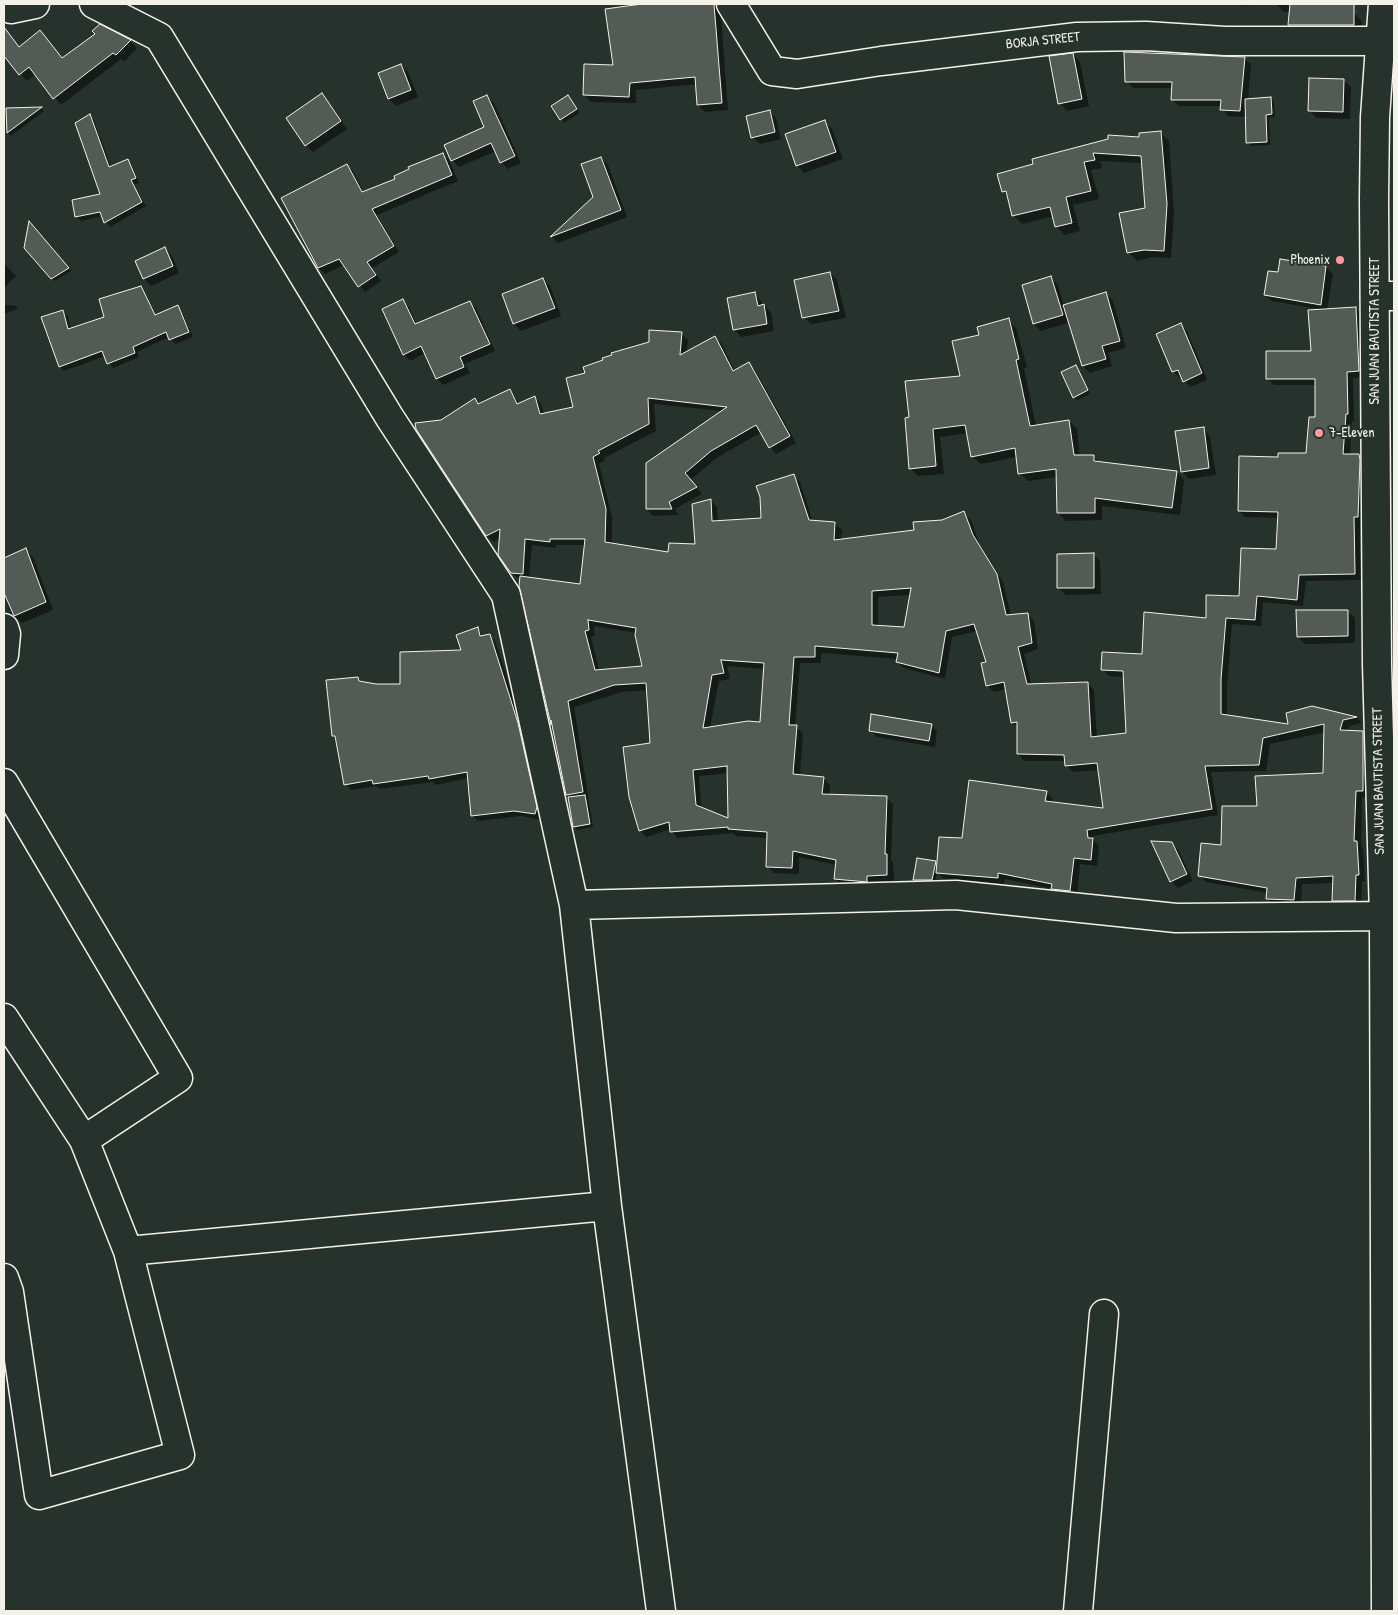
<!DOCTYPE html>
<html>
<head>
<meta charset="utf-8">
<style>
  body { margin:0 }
  #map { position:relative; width:1398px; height:1615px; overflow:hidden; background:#26332d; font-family:"Patrick Hand",sans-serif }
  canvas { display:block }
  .frame { position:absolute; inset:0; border:5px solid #f4f1e8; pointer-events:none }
</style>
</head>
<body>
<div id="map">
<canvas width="1398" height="1615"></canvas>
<div class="frame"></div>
</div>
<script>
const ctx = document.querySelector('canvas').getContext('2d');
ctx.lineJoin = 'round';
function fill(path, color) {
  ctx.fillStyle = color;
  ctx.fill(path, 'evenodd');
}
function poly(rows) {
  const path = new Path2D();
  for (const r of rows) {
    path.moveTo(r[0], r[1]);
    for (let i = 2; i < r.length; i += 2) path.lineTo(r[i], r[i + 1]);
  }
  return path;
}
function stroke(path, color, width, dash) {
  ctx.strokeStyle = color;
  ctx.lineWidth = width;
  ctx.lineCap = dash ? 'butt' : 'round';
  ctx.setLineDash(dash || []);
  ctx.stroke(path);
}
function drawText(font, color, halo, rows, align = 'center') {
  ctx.font = font + ' "Patrick Hand",sans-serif';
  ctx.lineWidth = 4;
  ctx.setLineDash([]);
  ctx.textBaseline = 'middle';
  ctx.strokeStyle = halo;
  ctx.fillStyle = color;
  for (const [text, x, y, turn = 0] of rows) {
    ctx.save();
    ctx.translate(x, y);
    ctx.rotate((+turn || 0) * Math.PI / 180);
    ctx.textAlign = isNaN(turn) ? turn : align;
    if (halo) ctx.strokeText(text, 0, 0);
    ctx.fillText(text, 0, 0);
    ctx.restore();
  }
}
fill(poly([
  [651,4,720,4,728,110,705,112,698,105,697,84,636,90,636,103,591,102,584,95,614,67,606,10],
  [1230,4,1249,4,1249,6],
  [1276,4,1319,4,1319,11,1353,12,1362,21,1362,33,1297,33,1289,25,1290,12,1284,12],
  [100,26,130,41,137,48,124,62,121,59,61,105,36,74,27,81,4,54,4,35,7,33,20,48,47,39,63,59,96,34],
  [1073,54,1080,62,1089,106,1067,111,1060,103],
  [1244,58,1251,64,1248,100,1271,98,1274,102,1275,117,1269,118,1270,145,1251,146,1248,142,1247,117,1228,116,1221,106,1179,106,1172,99,1173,88,1133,88,1126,81],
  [401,65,408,72,418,97,396,106,389,99,379,74],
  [1343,80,1351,87,1350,119,1317,118,1309,111],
  [322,95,347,129,313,152,306,145],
  [487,96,494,103,521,163,508,169,501,162,496,151,459,167,452,160,486,128],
  [568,96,580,113,564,123,561,119],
  [41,108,44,111,11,136,8,133,7,109],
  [769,111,776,118,781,139,760,144,753,137],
  [90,116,94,120,111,167,127,160,132,165,139,183,134,185,146,206,110,227,103,216,81,221,76,216,102,195],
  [825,122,832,129,843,159,804,173,797,165],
  [1161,133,1169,141,1174,213,1171,258,1153,257,1137,261,1128,252,1146,209,1142,163,1100,161,1102,168,1091,170,1099,199,1073,205,1080,231,1064,235,1056,226,1054,216,1022,224,1014,216,1009,197,1003,191,999,175],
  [443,154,449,160,458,181,377,215,399,252,372,268,381,281,365,292,344,265,325,274,319,268,347,165,353,171,364,193,396,180],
  [601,158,608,165,627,217,558,243,552,237,595,197],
  [30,224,71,271,55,281,51,278],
  [165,249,172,256,179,273,151,286,144,278],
  [4,263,16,276,4,288],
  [1326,267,1333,274,1327,310,1356,308,1362,315,1366,377,1353,378,1354,421,1352,421,1350,455,1358,456,1365,462,1364,523,1360,523,1361,580,1306,581,1303,606,1263,602,1261,626,1232,624,1227,686,1227,716,1290,726,1312,708,1357,718,1362,723,1349,726,1348,731,1363,732,1369,739,1369,797,1362,797,1361,846,1363,849,1365,881,1362,881,1361,907,1340,907,1333,900,1334,883,1302,884,1301,906,1274,905,1267,899,1268,893,1206,882,1200,875,1223,846,1258,807,1324,774,1326,732,1270,744,1266,771,1211,772,1218,815,1093,836,1094,840,1099,846,1097,866,1080,864,1077,897,1059,895,1053,889,1005,879,1004,884,944,879,937,872,935,883,918,883,914,880,918,859,935,862,938,865,963,840,1046,792,1053,799,1052,803,1104,809,1099,770,1073,772,1066,765,1066,761,1024,761,1018,754,1018,728,1012,722,1006,689,994,692,987,685,987,663,977,631,952,637,945,679,904,668,897,662,898,659,821,653,821,663,800,663,795,727,803,733,800,776,823,778,830,785,829,796,886,797,893,804,891,860,893,862,894,881,874,882,873,888,842,886,836,879,836,865,799,857,799,874,774,873,767,866,768,838,736,836,733,833,677,838,671,829,646,837,640,830,652,744,648,690,622,692,574,707,593,827,577,830,574,826,571,798,567,794,554,727,520,586,521,580,512,573,501,538,494,542,487,536,417,428,441,421,475,400,480,405,510,391,520,404,535,397,541,404,544,414,574,408,587,374,681,333,688,340,687,352,715,338,722,344,735,372,749,364,755,370,796,443,776,454,770,447,762,432,718,457,690,480,702,494,675,509,678,515,653,516,647,509,722,411,654,404,656,431,604,458,605,460,599,464,612,517,612,545,670,553,696,546,710,500,717,507,718,522,762,519,794,476,800,482,813,522,835,524,842,530,841,540,915,531,964,513,971,520,979,543,1003,582,1011,616,1027,614,1034,621,1038,649,1024,654,1032,686,1088,684,1094,690,1097,738,1128,734,1124,677,1109,676,1103,670,1143,655,1241,597,1277,551,1279,518,1245,517,1239,511,1280,458,1307,455,1316,418,1316,385,1274,385,1268,379,1312,352,1319,309,1272,301,1265,295,1279,274],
  [532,545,556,548,556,545,586,545,581,585,529,578],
  [911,595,905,629,878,627,878,597],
  [594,626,637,633,643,667,599,670,591,637,595,636],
  [727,666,765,669,762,724,710,728,719,681,730,679],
  [728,773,729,820,701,808,699,776],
  [1045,796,1047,796,1046,808,1043,807],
  [830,273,837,280,846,318,811,324,804,317],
  [1051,278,1058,285,1064,306,1106,294,1113,301,1126,348,1108,353,1112,366,1090,373,1083,366,1070,322,1041,331,1034,324],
  [543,279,550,286,561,316,521,331,514,324],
  [141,288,145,293,156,316,178,307,182,312,193,337,175,344,169,337,137,352,139,357,113,368,105,356,64,371,60,367,63,312,68,316,71,329,106,318],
  [755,294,771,313,774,331,741,337,734,329],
  [403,301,409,307,417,325,469,302,476,308,495,351,465,364,470,373,443,385,437,379,426,353,410,361,404,354],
  [4,305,16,306,19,308,4,314],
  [1008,320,1016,328,1027,367,1024,368,1036,426,1069,421,1077,429,1080,457,1093,456,1100,463,1176,472,1184,480,1180,515,1102,506,1102,520,1066,521,1058,513,1057,477,1028,481,1020,473,1018,457,980,464,972,456,968,433,940,437,944,474,918,476,910,468,911,418,962,377,981,336],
  [1181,325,1187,331,1207,380,1190,387,1182,377,1180,378,1173,371],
  [1076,366,1090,394,1077,400,1074,397],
  [1203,429,1210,436,1216,475,1189,479,1182,471],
  [1393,460,1394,460,1394,478,1393,477],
  [26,550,33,557,53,610,22,623,11,614,4,595,4,559],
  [1093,554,1100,561,1101,594,1066,595,1058,588],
  [1348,611,1355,618,1355,643,1305,644,1298,637],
  [477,629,484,637,489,635,495,641,524,730,542,814,541,820,521,816,478,821,472,815,469,778,436,785,433,782,380,789,376,786,351,790,345,784,337,740,333,736,358,678,363,683,376,685,402,685,463,651],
  [931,725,937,731,935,747,877,737,870,730],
  [1172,843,1179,851,1193,881,1178,888,1171,881]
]), '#0007');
const building = poly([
  [642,4,714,4,722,103,697,105,695,77,630,83,629,97,583,95,584,64,613,65,605,9,642,4],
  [1290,4,1354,4,1354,25,1288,25,1290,4],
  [100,24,131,40,116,55,113,53,53,99,29,67,19,75,4,56,4,27,19,47,40,30,62,58,95,34,92,31,100,24],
  [1124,52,1245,57,1240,111,1220,110,1221,100,1171,100,1172,82,1125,82,1124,52],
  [1073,53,1082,99,1058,104,1049,56,1073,53],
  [401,64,411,90,388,99,378,73,401,64],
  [1309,78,1344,79,1343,112,1308,111,1309,78],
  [322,93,341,121,305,146,286,118,322,93],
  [487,95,515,156,500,163,491,143,451,161,444,145,484,127,473,101,487,95],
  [568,95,577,109,560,120,551,106,568,95],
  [1271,97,1272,114,1266,115,1267,142,1246,143,1245,99,1271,97],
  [42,107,7,133,6,108,42,107],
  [770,110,775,132,751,138,746,116,770,110],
  [90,114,109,167,128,159,136,178,131,180,142,202,104,223,100,212,75,217,72,200,100,194,75,123,90,114],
  [825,120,836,152,796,166,785,134,825,120],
  [1161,131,1167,204,1164,251,1144,250,1127,253,1119,213,1145,208,1141,156,1093,153,1095,160,1084,162,1091,191,1066,197,1072,223,1055,227,1050,207,1012,216,1006,191,1002,192,997,174,1033,164,1032,159,1108,139,1108,135,1139,137,1139,133,1161,131],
  [443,153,452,175,372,209,394,246,367,262,376,275,358,287,339,259,318,268,281,198,347,164,362,192,395,179,394,176,409,169,408,167,443,153],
  [601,157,621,210,550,237,593,197,581,164,601,157],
  [29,221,69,268,51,279,24,248,29,221],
  [165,247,173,266,143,279,135,261,165,247],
  [1280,259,1326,266,1321,305,1264,295,1268,271,1278,272,1280,259],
  [830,272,839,311,802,318,794,280,830,272],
  [1051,276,1063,315,1033,324,1022,285,1051,276],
  [543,278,555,308,513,324,502,294,543,278],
  [141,286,155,315,178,305,189,332,169,340,166,332,133,347,135,353,107,364,102,351,59,367,41,317,63,310,68,329,104,317,99,299,141,286],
  [755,292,758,306,764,304,767,324,733,330,727,298,755,292],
  [1106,292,1120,341,1102,346,1106,359,1082,366,1063,305,1106,292],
  [403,299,415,324,470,301,490,344,460,357,464,367,436,379,421,346,403,355,382,309,403,299],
  [1356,307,1359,371,1347,372,1348,414,1346,414,1343,454,1359,454,1360,460,1358,517,1354,517,1355,574,1299,575,1297,600,1257,596,1255,620,1226,618,1221,679,1221,714,1288,724,1286,713,1312,706,1357,717,1343,720,1340,730,1363,731,1363,791,1356,791,1354,841,1357,841,1359,875,1356,875,1355,901,1332,901,1333,876,1296,878,1294,900,1266,899,1267,888,1198,876,1201,843,1221,845,1222,806,1257,806,1255,776,1323,773,1324,724,1263,738,1259,765,1205,766,1212,809,1087,830,1088,838,1093,838,1091,860,1074,858,1070,891,1051,889,1052,884,998,873,998,878,936,873,939,837,962,838,969,780,1047,791,1045,801,1103,808,1097,763,1065,766,1064,755,1017,754,1017,722,1011,723,1004,682,986,686,981,663,986,662,974,624,946,631,939,673,896,662,898,653,815,646,815,657,794,657,789,725,797,725,793,774,824,777,822,794,887,796,885,854,887,854,887,875,867,876,867,882,834,879,836,860,793,851,792,868,766,867,767,832,728,829,728,827,670,832,669,822,639,831,629,797,623,747,650,743,646,683,614,685,568,701,583,792,566,795,551,720,551,725,519,586,520,576,580,584,585,539,550,539,550,542,525,539,523,574,511,573,498,555,500,529,486,536,416,429,415,423,441,420,475,398,478,404,510,389,517,404,535,396,540,414,573,407,566,378,585,373,583,367,603,360,602,358,612,355,611,353,649,342,649,330,682,332,680,355,715,336,733,371,749,362,790,436,769,448,756,425,711,451,685,473,697,487,669,502,672,509,646,509,646,463,727,407,648,398,649,424,598,451,600,453,593,457,606,509,605,542,668,552,669,543,695,544,692,504,711,499,712,521,761,518,760,497,756,486,794,474,809,520,835,522,834,540,914,530,913,522,942,520,964,511,973,535,997,574,1006,615,1028,613,1032,643,1018,647,1027,684,1088,682,1091,737,1126,733,1123,671,1101,670,1102,652,1142,654,1144,612,1206,618,1206,595,1239,596,1241,548,1276,549,1278,512,1238,511,1239,456,1278,457,1278,453,1306,453,1309,417,1315,417,1315,379,1266,379,1266,351,1311,351,1308,310,1356,307],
  [911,588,904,627,872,625,872,591,911,588],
  [588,620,636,628,635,635,642,666,595,670,585,631,589,630,588,620],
  [721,660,764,663,760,722,748,721,703,728,712,675,724,673,721,660],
  [727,766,728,818,696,805,693,770,727,766],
  [1009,318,1019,359,1016,360,1030,426,1069,420,1074,455,1094,455,1094,461,1177,471,1172,508,1095,498,1095,513,1057,513,1056,469,1018,474,1015,448,971,457,965,425,933,429,936,466,909,469,905,418,909,417,905,381,960,376,952,341,979,335,977,327,1009,318],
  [1181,323,1202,373,1183,382,1178,370,1172,372,1156,334,1181,323],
  [1076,365,1088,390,1073,398,1061,372,1076,365],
  [1204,427,1209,468,1181,472,1175,431,1204,427],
  [26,548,46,602,14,616,4,593,4,558,26,548],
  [1094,553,1094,588,1057,588,1057,554,1094,553],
  [1296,610,1348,610,1348,636,1297,637,1296,610],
  [478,627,480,636,490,634,518,723,537,807,535,814,514,811,471,816,467,772,429,779,428,776,373,784,372,780,344,785,335,736,332,736,326,680,358,677,359,681,376,684,400,684,400,652,461,650,456,635,478,627],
  [871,714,932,724,929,741,869,731,871,714],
  [585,795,590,824,573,827,568,797,585,795],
  [1151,841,1172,842,1187,874,1170,882,1151,841],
  [917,858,936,861,932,880,913,880,917,858]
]);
fill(building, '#525c55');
stroke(building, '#f4f1e8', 1);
const minor = poly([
  [94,4,159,37,390,418,506,595,574,905,607,1206,661,1611],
  [731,4,772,71,797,74,881,61,1077,37,1146,36,1225,41,1379,41,1394,39],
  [11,9,35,4],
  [1375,296,1394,296],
  [4,628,6,634,4,655],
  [4,783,178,1078,84,1140],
  [574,905,956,895,1176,918,1394,916],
  [4,1018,84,1140,128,1251,180,1455,39,1495,9,1292,4,1278],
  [128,1251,607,1206],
  [1078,1611,1104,1314]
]);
const major = poly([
  [1383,4,1375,117,1374,200,1377,664,1384,917,1386,1611]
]);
stroke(minor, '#f4f1e8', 31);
stroke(major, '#f4f1e8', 31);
stroke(minor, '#26332d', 28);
stroke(major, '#26332d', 28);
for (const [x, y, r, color] of [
  [1340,260,5,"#ff9aa2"],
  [1319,433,5,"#ff9aa2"]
]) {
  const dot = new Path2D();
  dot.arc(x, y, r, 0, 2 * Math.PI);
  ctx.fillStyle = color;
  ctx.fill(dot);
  stroke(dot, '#26332d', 2);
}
drawText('14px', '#f4f1e8', '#26332d', [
  ["BORJA STREET",1043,41,-6],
  ["SAN JUAN BAUTISTA STREET",1375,331,-90],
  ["SAN JUAN BAUTISTA STREET",1379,781,-91]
]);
drawText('14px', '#f4f1e8', '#26332d', [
  ["Phoenix",1330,260],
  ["7-Eleven",1329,433,"left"]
], 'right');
</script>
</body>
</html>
